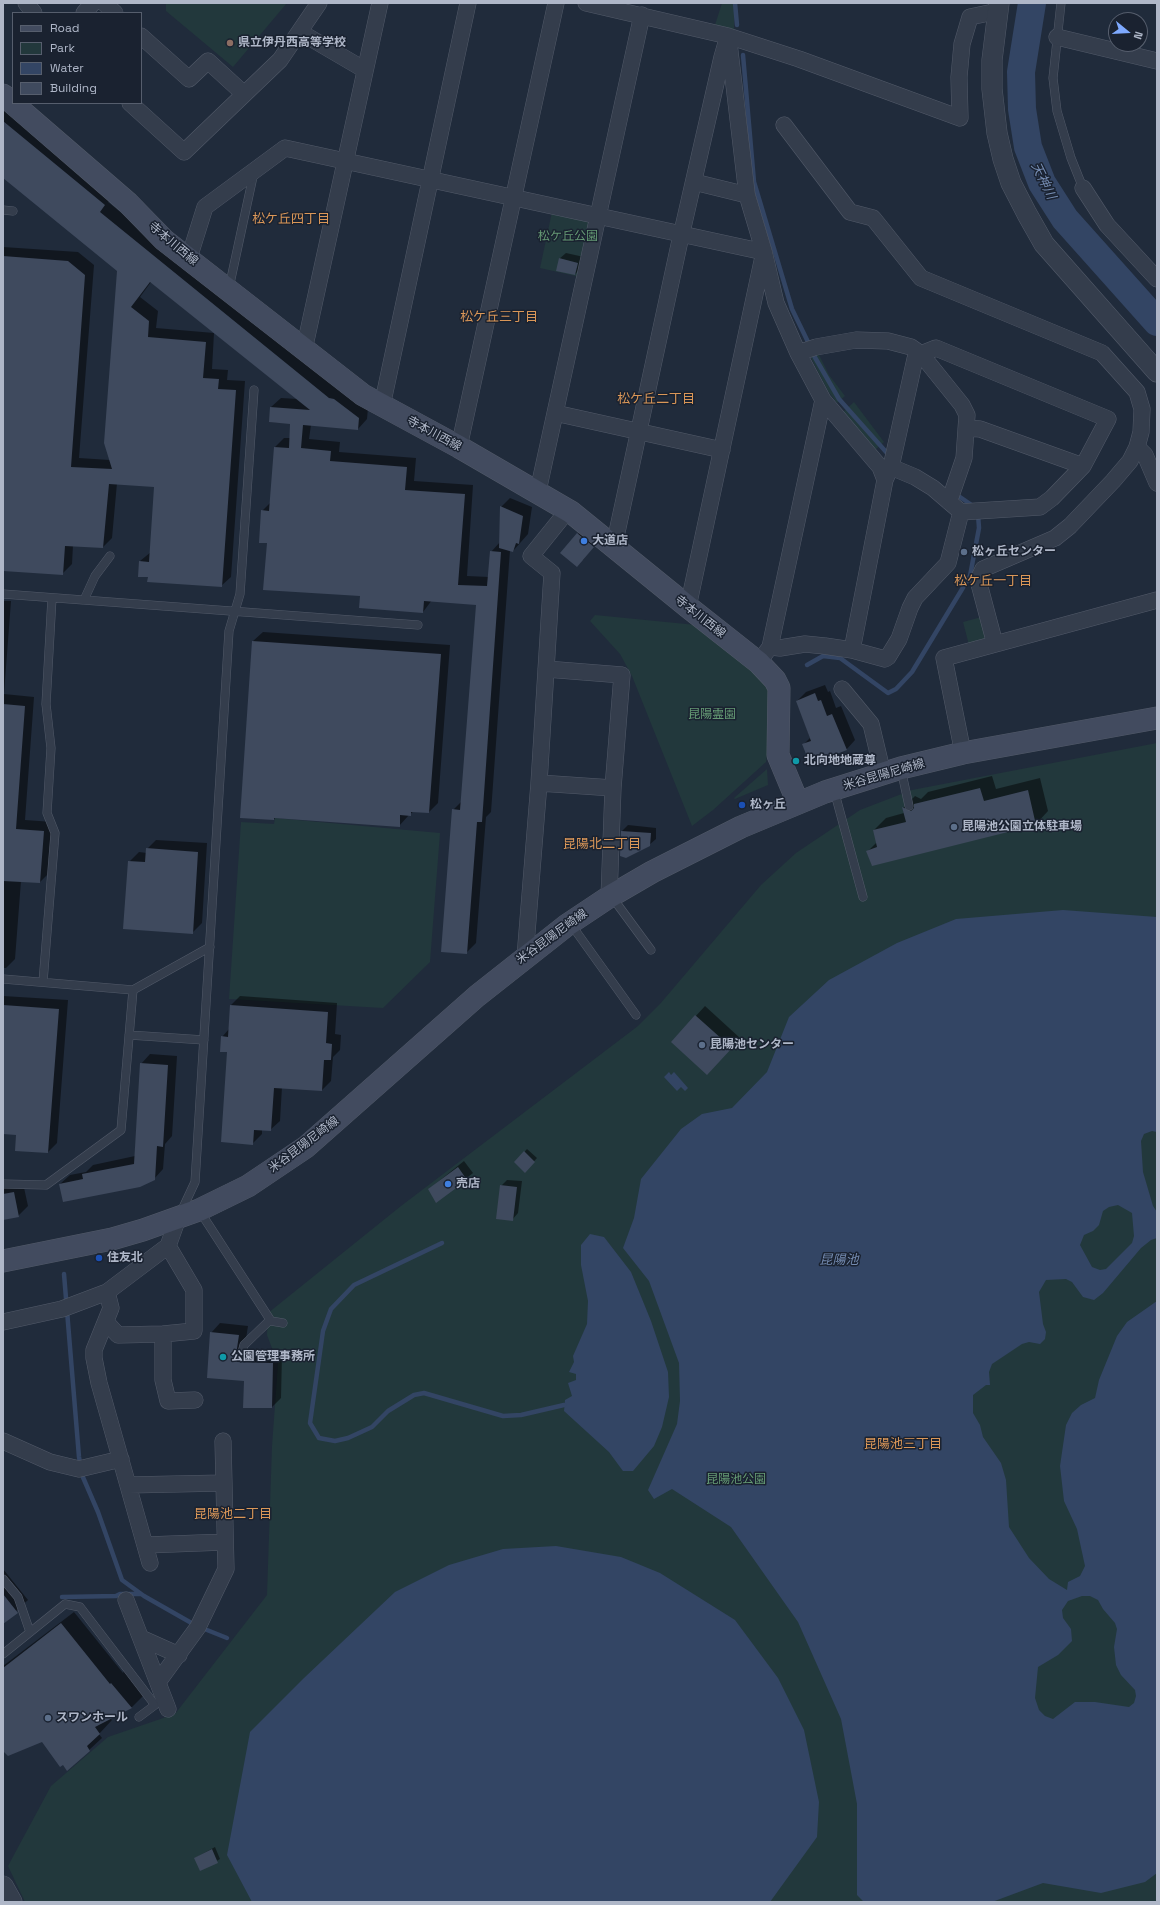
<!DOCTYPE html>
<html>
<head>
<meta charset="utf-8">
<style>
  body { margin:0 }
  #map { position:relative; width:1160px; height:1905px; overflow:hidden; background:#202b3b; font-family:"Space Grotesk",sans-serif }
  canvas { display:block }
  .frame { position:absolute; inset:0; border:4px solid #afb7c8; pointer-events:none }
  .legend { position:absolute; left:12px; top:12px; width:130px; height:92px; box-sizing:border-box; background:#1a2230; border:1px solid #565e6d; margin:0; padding:5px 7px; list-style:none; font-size:12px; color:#afb7c8 }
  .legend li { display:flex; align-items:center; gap:8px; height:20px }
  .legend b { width:20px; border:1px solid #565e6d }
  .north { position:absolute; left:1108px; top:12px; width:40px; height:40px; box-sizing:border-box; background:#1a2230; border:1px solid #565e6d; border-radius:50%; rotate:108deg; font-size:11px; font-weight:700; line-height:16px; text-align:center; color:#afb7c8 }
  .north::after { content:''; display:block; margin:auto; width:14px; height:18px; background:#7ea9fe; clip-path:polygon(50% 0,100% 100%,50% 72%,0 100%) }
</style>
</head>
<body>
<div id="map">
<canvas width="1160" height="1905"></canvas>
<div class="frame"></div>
<ul class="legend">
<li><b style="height:5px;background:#424b5f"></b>Road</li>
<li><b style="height:11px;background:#22383c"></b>Park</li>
<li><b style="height:11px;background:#334564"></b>Water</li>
<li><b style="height:11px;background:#3f4a5e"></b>Building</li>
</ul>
<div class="north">N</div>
</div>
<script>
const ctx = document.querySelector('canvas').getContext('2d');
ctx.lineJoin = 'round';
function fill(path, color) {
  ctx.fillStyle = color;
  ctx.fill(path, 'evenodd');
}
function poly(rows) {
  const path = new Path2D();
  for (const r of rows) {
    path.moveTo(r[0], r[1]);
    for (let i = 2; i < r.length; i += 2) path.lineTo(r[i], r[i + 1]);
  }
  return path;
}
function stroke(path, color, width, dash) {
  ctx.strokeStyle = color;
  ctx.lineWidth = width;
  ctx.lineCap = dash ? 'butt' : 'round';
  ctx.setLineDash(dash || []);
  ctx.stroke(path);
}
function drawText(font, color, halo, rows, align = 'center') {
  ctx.font = font + ' "Space Grotesk","Noto Sans JP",sans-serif';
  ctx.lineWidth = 3;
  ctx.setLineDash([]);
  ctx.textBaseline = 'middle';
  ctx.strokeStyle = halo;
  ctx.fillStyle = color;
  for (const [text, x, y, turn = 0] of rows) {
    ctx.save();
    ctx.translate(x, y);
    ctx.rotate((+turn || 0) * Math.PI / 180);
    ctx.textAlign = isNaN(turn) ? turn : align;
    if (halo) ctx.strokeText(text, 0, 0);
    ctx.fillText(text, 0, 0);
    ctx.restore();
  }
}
fill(poly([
  [166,3,287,3,233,67,166,11],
  [722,3,734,3,734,30,715,25],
  [552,212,593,221,580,277,540,268],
  [818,353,829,375,845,396,837,403,828,391,810,356],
  [854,402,884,442,875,450,843,412],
  [595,615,696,625,767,683,774,703,766,762,713,810,692,826,632,676,620,654,590,621],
  [985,616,990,637,969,645,963,622],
  [1157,743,1157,1902,25,1902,8,1866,51,1786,108,1737,175,1714,267,1595,272,1446,278,1364,267,1335,268,1313,401,1206,638,1026,660,1004,761,885,796,853,860,810,912,790],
  [767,769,768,785,735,799,734,798],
  [275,818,440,833,430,962,383,1008,229,999,241,822,274,824]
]), '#22383c');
fill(poly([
  [1063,910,1157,917,1157,1132,1152,1131,1144,1134,1141,1141,1143,1172,1153,1206,1157,1212,1157,1238,1151,1240,1141,1248,1103,1293,1094,1300,1083,1297,1072,1282,1066,1279,1046,1280,1039,1292,1043,1324,1046,1332,1045,1339,1040,1344,1029,1342,1022,1344,992,1364,989,1372,990,1385,986,1385,973,1395,973,1413,980,1425,983,1437,1001,1463,1006,1480,1009,1527,1029,1558,1049,1579,1067,1590,1068,1582,1080,1576,1085,1566,1077,1529,1064,1501,1060,1466,1066,1425,1072,1413,1081,1405,1095,1398,1099,1380,1117,1336,1127,1322,1157,1301,1157,1873,1145,1882,1101,1893,1043,1883,992,1902,864,1902,857,1895,857,1804,841,1719,798,1622,731,1527,672,1489,654,1499,648,1490,677,1424,680,1401,679,1363,649,1281,623,1248,634,1218,641,1179,681,1129,702,1114,732,1108,767,1072,789,1017,829,980,897,943,956,919],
  [1118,1205,1132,1213,1134,1236,1132,1243,1106,1269,1100,1270,1092,1267,1080,1245,1084,1235,1093,1231,1099,1225,1103,1211,1109,1207],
  [1082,1596,1090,1596,1098,1600,1103,1609,1115,1623,1117,1629,1114,1647,1116,1665,1121,1675,1135,1690,1136,1696,1134,1703,1129,1707,1095,1702,1075,1702,1053,1719,1045,1716,1039,1710,1035,1698,1038,1667,1058,1655,1072,1641,1071,1629,1063,1618,1062,1610,1068,1601],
  [669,1072,671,1075,674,1072,688,1088,685,1091,681,1087,677,1091,664,1077],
  [590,1234,604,1237,631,1272,651,1321,668,1372,669,1397,662,1427,654,1446,633,1471,623,1471,620,1467,609,1452,564,1411,565,1400,572,1396,568,1383,576,1380,576,1374,569,1372,574,1362,573,1356,587,1324,588,1301,581,1265,581,1245],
  [556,1546,621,1557,660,1573,735,1620,778,1678,804,1730,819,1802,817,1837,770,1902,252,1902,227,1855,250,1732,304,1678,395,1592,449,1565,503,1549]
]), '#334564');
fill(poly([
  [3,106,113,196,108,202,338,389,368,408,367,419,358,429,311,425,309,439,340,442,339,452,416,458,414,481,473,485,467,576,489,577,491,552,500,542,501,507,510,498,532,507,528,534,513,551,510,550,491,812,486,817,476,943,467,952,453,810,462,801,477,604,432,600,423,612,361,595,268,542,262,511,271,502,275,447,284,438,290,438,291,423,270,422,271,407,281,398,298,399,151,282,140,297,158,311,156,328,214,333,212,369,228,370,227,380,245,381,231,577,221,586,149,576,140,561,151,552,155,486,117,483,112,538,103,547,73,545,72,564,62,574,3,569,3,247,78,252,94,265,79,458,110,460,118,270,3,177],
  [566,253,584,257,581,268,575,274,559,259],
  [584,528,599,540,583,560,578,534],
  [3,601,11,601,4,694,34,697,25,820,53,822,49,873,40,882,21,881,15,959,6,968,3,968],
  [263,632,450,645,438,803,429,812,414,811,409,815,399,826,276,817,274,819,253,641],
  [825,685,828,692,830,691,836,708,841,706,855,740,846,750,803,745,810,738,797,701,806,692],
  [992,776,996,789,1040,778,1048,811,1036,824,872,865,867,852,877,842,874,830,886,818,904,813,903,808,915,796,921,799,928,792],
  [628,825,656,828,656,839,649,845,622,831],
  [156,840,207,843,202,923,192,933,129,862,139,852,147,853,147,849],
  [3,996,68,1000,57,1143,48,1152,17,1134,3,1133],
  [240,996,337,1003,335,1034,341,1035,340,1050,333,1057,331,1081,322,1090,282,1087,280,1121,270,1130,262,1129,262,1134,252,1144,228,1052,222,1037,229,1029,231,1005],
  [705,1006,740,1038,707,1074,672,1042],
  [150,1054,177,1056,172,1136,165,1144,163,1169,154,1179,60,1184,70,1175,86,1172,93,1165,135,1156,141,1064],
  [527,1149,537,1158,525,1171,515,1162],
  [464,1161,473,1173,436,1202,429,1189],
  [507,1180,522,1181,518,1213,512,1220,501,1186],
  [23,1183,28,1206,18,1216,3,1219,3,1187],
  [220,1323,248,1326,245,1345,246,1353,282,1354,281,1398,272,1407,245,1380,211,1333],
  [3,1569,28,1600,3,1623],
  [74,1612,123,1673,124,1671,144,1695,132,1707,110,1718,112,1720,99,1734,102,1738,89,1750,43,1740,3,1749,3,1666],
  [215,1847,220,1859,201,1870,195,1858]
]), '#0007');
stroke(poly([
  [735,3,737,25],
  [743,55,754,182,792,309,808,342],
  [813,354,839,399,887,453],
  [960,497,973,506],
  [807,665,823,656,840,658,888,693,896,689,912,672,970,576,979,528,978,514],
  [442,1243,354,1285,331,1309,323,1331,310,1423,319,1438,335,1441,348,1438,372,1427,388,1411,414,1395,424,1393,503,1416,521,1415,564,1405],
  [64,1274,79,1457,82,1475,98,1512,122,1580,144,1596,195,1625],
  [62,1597,116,1596,120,1594,141,1594],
  [202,1628,227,1638]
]), '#334564', 4.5);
stroke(poly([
  [1032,3,1021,72,1022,109,1028,147,1042,183,1065,219,1157,322]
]), '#334564', 28);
fill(poly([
  [3,121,105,205,100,212,329,398,334,399,359,418,358,430,303,425,301,448,331,451,330,461,407,467,405,490,465,494,458,585,487,586,490,551,501,552,482,822,477,822,467,954,441,952,452,809,460,810,476,605,424,601,423,613,359,608,360,596,263,590,267,543,259,543,261,510,269,511,274,447,289,448,290,424,269,422,270,407,310,410,150,282,131,307,149,321,148,337,206,342,203,378,219,379,218,389,236,390,222,587,147,582,148,577,138,577,139,561,149,562,154,487,109,484,103,548,65,546,63,575,3,571,3,256,68,261,85,275,71,467,112,469,104,443,117,271,3,178],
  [559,258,578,263,575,275,556,271],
  [500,506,523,516,519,544,516,543,513,552,499,548],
  [577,533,594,547,577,567,560,553],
  [252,641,441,654,429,813,411,812,411,816,400,815,400,827,274,818,274,820,240,818],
  [815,693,818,701,821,700,827,716,832,714,847,750,810,764,802,744,811,741,796,701],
  [3,704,25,706,16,829,44,831,40,883,3,881],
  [980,788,984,801,1028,790,1036,825,872,866,866,851,877,847,873,830,906,822,902,807,911,811,914,808,914,804],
  [621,831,651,833,650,846,626,858,620,856],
  [146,848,198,852,193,934,123,929,128,861,145,862],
  [3,1005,59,1009,48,1153,15,1151,16,1135,3,1134],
  [230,1005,328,1012,326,1043,332,1044,331,1060,324,1060,322,1091,274,1088,271,1131,254,1130,253,1145,221,1142,227,1052,220,1052,221,1036,228,1037],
  [695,1015,732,1048,707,1075,671,1042],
  [140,1063,168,1065,163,1147,157,1146,155,1180,140,1187,63,1202,59,1184,83,1179,82,1174,134,1164],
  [524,1151,535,1162,525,1173,514,1162],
  [458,1167,467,1180,436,1203,428,1189],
  [500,1185,517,1187,513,1221,496,1219],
  [14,1192,19,1217,3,1220,3,1194],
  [210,1332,239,1335,236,1355,237,1362,273,1363,272,1408,243,1408,244,1381,207,1378],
  [3,1594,18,1613,3,1624],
  [61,1623,110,1684,111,1683,132,1708,95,1727,100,1734,87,1746,90,1751,67,1771,63,1765,60,1767,42,1742,8,1756,3,1751,3,1668],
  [212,1849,218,1863,200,1871,194,1858]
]), '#3f4a5e');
const service = poly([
  [1061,3,1053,78,1057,111,1071,158,1083,188],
  [3,210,13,211],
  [229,288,254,172],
  [3,594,418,625],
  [84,600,95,576,110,556],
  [901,769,909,806],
  [834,790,863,897],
  [612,897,651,950],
  [570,923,636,1015],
  [3,979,133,990,210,947],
  [43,982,55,833,47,813,51,748,46,704,52,598],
  [129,1035,204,1040],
  [3,1184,46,1185,121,1130,133,990],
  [199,1210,271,1321,283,1323],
  [181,1212,195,1182,229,631,240,594,254,390],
  [241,1356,244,1345,270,1320],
  [3,1579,18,1597,30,1632],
  [3,1654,65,1604,80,1607,155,1705,139,1717]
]);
const minor = poly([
  [26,3,34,13],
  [104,3,115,13],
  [586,3,728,36,799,59,960,118,959,77,962,44,970,17,998,11],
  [84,13,93,3],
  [300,32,365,70],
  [141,36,189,79,208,61,244,94],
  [1057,37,1157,61],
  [729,43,747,195,764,252,776,303,798,353,823,400,880,467,885,480],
  [130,103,184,152,280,60,319,3],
  [784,125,850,212,873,218,921,278,1102,353,1137,392,1142,409,1141,432,1137,447,1130,461,1113,481,1070,526,1055,538,983,569,978,580,995,644],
  [694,182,747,195],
  [1083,188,1107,225,1157,279],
  [189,258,205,207,285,148,764,252,688,607],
  [304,350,380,3],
  [798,353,816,347,856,340,888,341,911,347,921,354,962,405,967,415,964,458,949,502],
  [382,406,468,3],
  [555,413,722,450],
  [967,428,980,429,1083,466],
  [459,447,556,3],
  [1137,447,1145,455,1157,483],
  [538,491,642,15],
  [614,546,679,245,722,57,728,36],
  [770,647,780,648,805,644,825,646,852,650,885,659,888,657,899,639,910,608,915,598,948,563,961,512],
  [852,650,885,480,891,467,915,359,921,354,936,348,1108,419,1083,466,1052,498,1040,507,961,512,933,488,915,477,891,467],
  [764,655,770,647,823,400],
  [546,669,622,675,613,788,609,897],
  [842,689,871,724,883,774],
  [963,753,944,658,1157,600],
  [539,783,613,788],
  [525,957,539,783,552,573,531,556,568,510],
  [107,1292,111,1308,94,1350,94,1358,99,1383,150,1563],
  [3,1322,62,1309,107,1292,168,1246,178,1218],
  [106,1322,118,1335,163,1334,194,1331,194,1290,168,1246],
  [163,1334,163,1380,168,1401,195,1400],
  [3,1441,50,1462,79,1469,121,1459],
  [128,1485,223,1483],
  [146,1545,225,1542],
  [126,1600,168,1709],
  [141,1638,179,1655],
  [158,1682,198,1627,226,1569,223,1441]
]);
const tertiary = poly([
  [999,3,992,60,992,89,997,133,1003,159,1011,183,1027,214,1044,244,1157,372],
  [3,1886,12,1902]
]);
const secondary = poly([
  [3,95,128,203,164,240,363,395,459,447,571,512,688,607,759,663,775,680,779,688,778,755,798,803],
  [3,1261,112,1239,143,1230,199,1210,248,1186,306,1147,477,996,567,925,609,897,652,872,741,827,825,792,901,768,963,753,1157,718]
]);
stroke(service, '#525a69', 9);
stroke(minor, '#525a69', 17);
stroke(tertiary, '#525a69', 21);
stroke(secondary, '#525a69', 23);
stroke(service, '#343d4c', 8);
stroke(minor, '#343d4c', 16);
stroke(tertiary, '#343d4c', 20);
stroke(secondary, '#424b5f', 22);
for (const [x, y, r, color] of [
  [230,43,4,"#8d6e63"],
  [584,541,4,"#3f7fe0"],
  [964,552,4,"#5c6f8a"],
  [796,761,4,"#0f9aa8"],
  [742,805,4,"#1a4fb4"],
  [954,827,4,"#5c6f8a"],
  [702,1045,4,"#5c6f8a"],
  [448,1184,4,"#3f7fe0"],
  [99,1258,4,"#1a4fb4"],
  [223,1357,4,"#0f9aa8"],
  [48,1718,4,"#5c6f8a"]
]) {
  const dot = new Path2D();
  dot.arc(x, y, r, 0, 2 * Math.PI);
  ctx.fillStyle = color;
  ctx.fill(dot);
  stroke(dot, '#1a2230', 1.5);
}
drawText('bold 12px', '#afb7c8', '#1a2230', [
  ["県立伊丹西高等学校",238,43],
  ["大道店",592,541],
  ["松ヶ丘センター",972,552],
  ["北向地地蔵尊",804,761],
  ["松ヶ丘",750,805],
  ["昆陽池公園立体駐車場",962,827],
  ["昆陽池センター",710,1045],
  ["売店",456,1184],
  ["住友北",107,1258],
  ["公園管理事務所",231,1357],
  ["スワンホール",56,1718]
], 'left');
drawText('12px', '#659a74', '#1a2230', [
  ["松ケ丘公園",568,237],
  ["昆陽霊園",712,715],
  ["昆陽池公園",736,1480]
]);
drawText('12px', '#afb7c8', '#1a2230', [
  ["寺本川西線",173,244,40],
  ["寺本川西線",434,434,28],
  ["寺本川西線",700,617,38],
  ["米谷昆陽尼崎線",884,775,-16],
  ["米谷昆陽尼崎線",552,937,-36],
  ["米谷昆陽尼崎線",304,1145,-37]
]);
drawText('italic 13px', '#758cb2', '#1a2230', [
  ["天神川",1043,181,64],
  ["昆陽池",839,1260]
]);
drawText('13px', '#da9758', '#1a2230', [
  ["松ケ丘四丁目",291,219],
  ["松ケ丘三丁目",499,317],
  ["松ケ丘二丁目",656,399],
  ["松ケ丘一丁目",993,581],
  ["昆陽北二丁目",602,844],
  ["昆陽池三丁目",903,1444],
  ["昆陽池二丁目",233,1514]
]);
</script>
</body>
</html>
